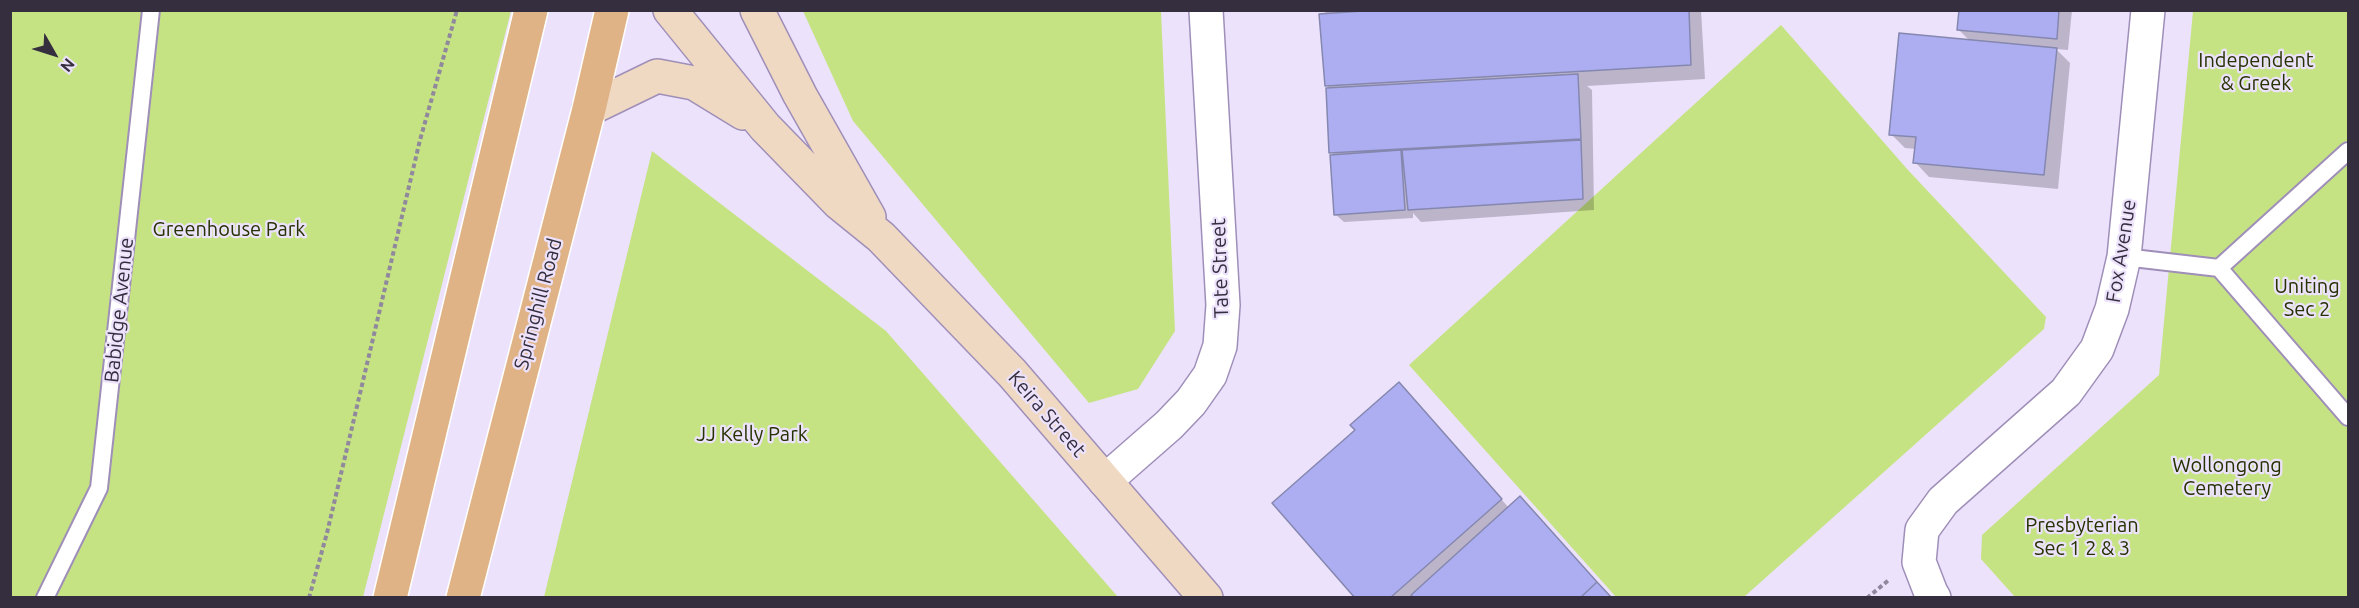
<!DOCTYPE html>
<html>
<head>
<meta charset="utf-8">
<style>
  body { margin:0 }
  #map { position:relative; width:2359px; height:608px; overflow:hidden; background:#ece2fc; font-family:Ubuntu,sans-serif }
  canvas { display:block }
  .frame { position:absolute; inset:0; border:12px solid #342e3e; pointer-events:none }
  .north { position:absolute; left:24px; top:24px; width:60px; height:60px; -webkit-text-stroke:4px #ece2fc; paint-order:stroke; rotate:129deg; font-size:16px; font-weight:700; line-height:24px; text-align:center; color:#342e3e }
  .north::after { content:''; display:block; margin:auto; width:21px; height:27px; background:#342e3e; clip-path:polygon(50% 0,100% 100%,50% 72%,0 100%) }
</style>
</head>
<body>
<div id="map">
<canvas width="2359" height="608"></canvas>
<div class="frame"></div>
<div class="north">N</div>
</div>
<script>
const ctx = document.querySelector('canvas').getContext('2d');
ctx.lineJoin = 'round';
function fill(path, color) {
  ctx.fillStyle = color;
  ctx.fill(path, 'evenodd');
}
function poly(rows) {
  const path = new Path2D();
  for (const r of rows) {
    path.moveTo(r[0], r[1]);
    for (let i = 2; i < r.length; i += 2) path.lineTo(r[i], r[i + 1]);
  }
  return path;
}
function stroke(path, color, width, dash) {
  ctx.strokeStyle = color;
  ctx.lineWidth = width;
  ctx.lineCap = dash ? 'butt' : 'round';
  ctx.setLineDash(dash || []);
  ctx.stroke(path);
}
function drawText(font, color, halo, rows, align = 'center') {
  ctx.font = font + ' Ubuntu,sans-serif';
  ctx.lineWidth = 4.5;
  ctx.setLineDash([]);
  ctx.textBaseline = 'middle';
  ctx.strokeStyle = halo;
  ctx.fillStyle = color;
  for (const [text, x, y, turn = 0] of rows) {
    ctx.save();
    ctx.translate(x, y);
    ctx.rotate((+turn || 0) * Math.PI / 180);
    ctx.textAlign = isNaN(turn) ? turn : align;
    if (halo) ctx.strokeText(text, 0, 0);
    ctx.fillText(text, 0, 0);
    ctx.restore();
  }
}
fill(poly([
  [10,11,511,11,363,597,11,597],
  [803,11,1161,11,1175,331,1138,389,1089,403,853,121],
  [2193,11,2348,11,2348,597,2015,597,1981,559,1982,535,2159,375],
  [1781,25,1908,170,2046,317,2044,329,1744,597,1616,597,1409,365],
  [652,151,886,331,1118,597,544,597]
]), '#c6e384');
fill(poly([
  [1323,10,1701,10,1705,79,1587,86,1592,90,1594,210,1421,222,1413,213,1413,218,1344,222,1335,214,1335,156,1331,152,1330,89,1327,85,1327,15],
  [1960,10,2072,10,2068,50,2056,49,2070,63,2058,189,1929,177,1915,162,1916,149,1905,148,1891,134,1970,41,1958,29],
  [1411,396,1509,508,1534,512,1596,581,1578,598,1357,598]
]), '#0003');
const building = poly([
  [1378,10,1689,10,1691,65,1325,86,1319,14,1378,10],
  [1959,10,2059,10,2057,39,1957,30,1959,10],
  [1899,33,2057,48,2044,175,1913,163,1916,137,1889,135,1899,33],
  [1578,74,1581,139,1329,153,1326,88,1578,74],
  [1581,140,1583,199,1408,210,1402,150,1581,140],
  [1401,150,1405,210,1334,215,1330,155,1401,150],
  [1399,382,1502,499,1390,598,1355,598,1272,503,1355,430,1350,425,1399,382],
  [1520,496,1597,582,1580,598,1414,598,1411,595,1520,496],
  [1597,582,1612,598,1580,598,1597,582]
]);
fill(building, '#acaef1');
stroke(building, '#8587af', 1.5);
const lane = poly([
  [2124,257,2219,268,2348,417],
  [2219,268,2348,151],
  [45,598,99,488,151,10]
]);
const street = poly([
  [1105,481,1169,425,1191,402,1210,375,1220,346,1223,305,1206,10],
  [1934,598,1931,593,1919,562,1922,530,1943,501,2066,392,2097,349,2112,309,2124,257,2148,10]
]);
const secondary = poly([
  [670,10,765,127,839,203,881,237,1012,373,1206,598],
  [757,10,800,95,869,217],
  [589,109,657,76,694,83,743,113]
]);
const primary = poly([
  [390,598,531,10],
  [463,598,589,109,612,10]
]);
stroke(lane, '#9f8fb8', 20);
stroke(street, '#9f8fb8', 36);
stroke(secondary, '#9f8fb8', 36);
stroke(primary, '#fff', 36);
stroke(poly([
  [309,598,327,533,420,140,457,10],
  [1867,598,1890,579]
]), '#90889d', 4, [4.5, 3]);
stroke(lane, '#fff', 16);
stroke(street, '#fff', 33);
stroke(secondary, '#f0d9c2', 33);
stroke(primary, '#e0b386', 33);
drawText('20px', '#263200', '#ece2fc', [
  ["Independent",2256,60],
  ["& Greek",2256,83],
  ["Greenhouse Park",229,229],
  ["Uniting",2307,286],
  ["Sec 2",2307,309],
  ["JJ Kelly Park",752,434],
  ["Wollongong",2227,465],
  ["Cemetery",2227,488],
  ["Presbyterian",2082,525],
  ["Sec 1 2 & 3",2082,548]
]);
drawText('20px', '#342e3e', '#ece2fc', [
  ["Fox Avenue",2121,251,-81],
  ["Tate Street",1220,268,-92],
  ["Springhill Road",538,304,-75],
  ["Babidge Avenue",119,310,-84],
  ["Keira Street",1047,414,49]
]);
</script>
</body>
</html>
